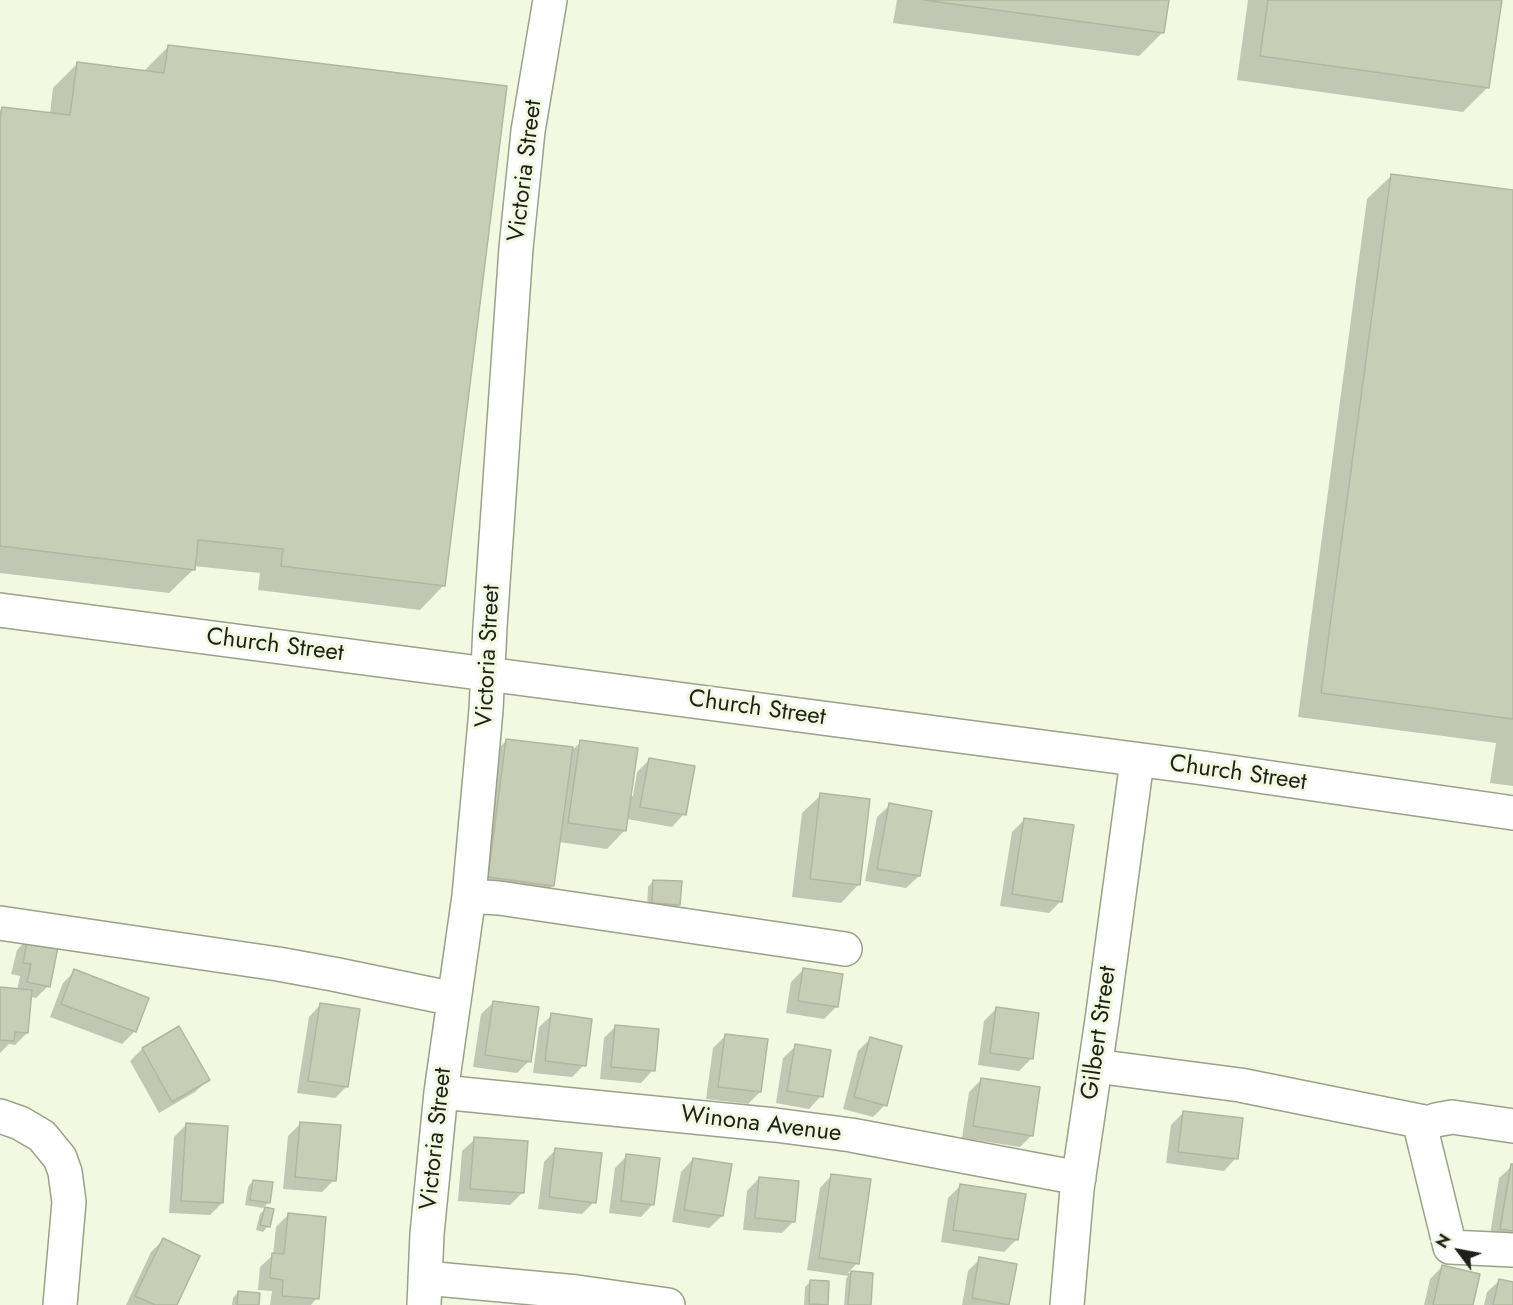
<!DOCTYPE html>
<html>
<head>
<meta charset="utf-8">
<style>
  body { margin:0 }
  #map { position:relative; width:1513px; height:1305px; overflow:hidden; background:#f3f9e0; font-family:Jost,sans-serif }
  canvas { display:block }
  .north { position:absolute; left:1429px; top:1221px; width:60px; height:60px; -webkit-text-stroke:4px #f3f9e0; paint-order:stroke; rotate:302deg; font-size:16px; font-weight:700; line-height:24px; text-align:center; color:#1f2118 }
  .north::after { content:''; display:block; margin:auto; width:21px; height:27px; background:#1f2118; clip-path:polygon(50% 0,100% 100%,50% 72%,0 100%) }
</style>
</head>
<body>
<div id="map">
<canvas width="1513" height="1305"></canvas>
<div class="north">N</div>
</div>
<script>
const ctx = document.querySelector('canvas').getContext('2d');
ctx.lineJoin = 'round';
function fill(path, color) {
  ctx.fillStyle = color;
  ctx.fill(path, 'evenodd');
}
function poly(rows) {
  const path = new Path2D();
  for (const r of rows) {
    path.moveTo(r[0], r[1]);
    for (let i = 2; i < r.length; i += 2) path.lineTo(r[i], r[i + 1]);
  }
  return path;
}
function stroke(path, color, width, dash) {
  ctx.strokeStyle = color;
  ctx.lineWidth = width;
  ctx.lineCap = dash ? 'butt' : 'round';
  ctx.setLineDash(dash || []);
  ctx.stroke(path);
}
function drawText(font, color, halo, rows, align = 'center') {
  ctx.font = font + ' Jost,sans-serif';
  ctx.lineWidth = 6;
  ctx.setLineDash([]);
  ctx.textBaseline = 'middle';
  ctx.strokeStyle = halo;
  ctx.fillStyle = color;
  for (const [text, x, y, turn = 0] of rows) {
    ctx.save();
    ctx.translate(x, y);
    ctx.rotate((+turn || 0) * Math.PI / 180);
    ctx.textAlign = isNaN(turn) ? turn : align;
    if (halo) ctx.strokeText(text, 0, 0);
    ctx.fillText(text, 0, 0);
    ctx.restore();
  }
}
fill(poly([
  [897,0,1167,0,1163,32,1139,56,893,23],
  [1248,0,1500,0,1487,88,1463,112,1237,80],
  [168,47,444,585,420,610,258,590,260,573,194,566,194,569,169,593,0,573,0,110,2,108,50,114,53,88,77,64,143,72],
  [1392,175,1513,191,1513,786,1490,783,1496,743,1298,717,1367,199],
  [506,741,570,752,581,742,630,796,633,796,637,772,649,760,684,814,672,827,627,819,625,830,607,849,559,842,553,885,535,904,470,895,488,759],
  [821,795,859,884,841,903,792,897,802,813],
  [890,805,919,876,906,888,865,881,877,817],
  [1025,819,1061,901,1049,913,1000,906,1012,832],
  [653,881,679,904,673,910,647,908,648,887],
  [29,937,48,986,36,998,30,997,27,1033,15,1045,9,1044,0,1053,0,989,17,990,20,976,11,974,17,950],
  [804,969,837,1006,824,1019,786,1013,791,982],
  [75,971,135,1031,122,1044,50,1017,63,983],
  [494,1002,529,1061,517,1073,473,1067,481,1014],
  [321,1004,347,1086,335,1098,297,1093,309,1017],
  [997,1008,1031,1059,1019,1071,978,1065,984,1021],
  [552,1015,584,1065,572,1077,533,1073,539,1027],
  [616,1026,653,1070,641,1083,600,1079,604,1038],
  [725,1036,760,1092,748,1104,706,1099,713,1048],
  [870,1039,885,1105,873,1117,843,1109,858,1051],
  [796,1046,821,1096,809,1109,776,1103,783,1058],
  [142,1049,208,1080,195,1092,159,1113,130,1061],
  [981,1080,1032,1135,1020,1147,962,1138,969,1092],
  [1184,1112,1236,1158,1224,1171,1166,1163,1171,1125],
  [301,1123,334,1180,322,1192,283,1189,288,1136],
  [186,1125,222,1203,210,1215,169,1213,174,1137],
  [475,1139,523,1192,510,1205,458,1201,462,1151],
  [556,1149,594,1202,582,1214,538,1209,544,1162],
  [627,1156,653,1204,641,1217,609,1213,615,1168],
  [693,1159,722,1216,709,1228,672,1222,681,1172],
  [1512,1166,1513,1166,1513,1245,1489,1241,1499,1178],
  [832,1175,857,1263,848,1273,872,1274,869,1305,844,1305,846,1279,848,1276,807,1270,820,1188],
  [759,1178,794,1221,782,1233,743,1230,747,1191],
  [253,1181,269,1202,263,1208,245,1205,248,1187],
  [961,1185,1017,1239,1004,1252,941,1242,948,1198],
  [266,1208,268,1226,263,1232,256,1230,260,1214],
  [288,1215,317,1298,311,1305,270,1305,272,1291,258,1290,260,1267,273,1255,276,1227],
  [163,1240,175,1305,126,1305,151,1252],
  [980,1259,1007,1304,1006,1305,962,1305,968,1271],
  [1442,1267,1471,1305,1424,1305,1430,1279],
  [1500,1280,1513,1283,1513,1305,1484,1305,1487,1292],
  [811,1281,826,1304,825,1305,804,1305,805,1287],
  [238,1292,258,1305,232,1305,233,1298]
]), '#0003');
const building = poly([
  [924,0,1169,0,1164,33,924,0],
  [1268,0,1502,0,1489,88,1260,56,1268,0],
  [168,45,507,86,445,586,281,566,283,549,198,540,195,570,0,546,0,120,2,107,70,115,77,62,164,73,168,45],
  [1391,174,1513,190,1513,719,1321,693,1391,174],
  [506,739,573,747,554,886,488,877,506,739],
  [580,740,638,748,626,831,568,823,580,740],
  [649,758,695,766,686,815,640,807,649,758],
  [820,793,870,799,860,885,810,879,820,793],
  [889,803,932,811,920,876,877,869,889,803],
  [1024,818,1074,825,1062,902,1012,894,1024,818],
  [653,880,682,881,680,905,652,903,653,880],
  [28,936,59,942,50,987,27,982,31,964,23,963,28,936],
  [803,968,843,974,838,1007,798,1001,803,968],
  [74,969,149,998,136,1032,61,1004,74,969],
  [0,987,32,990,28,1033,15,1032,14,1041,0,1040,0,987],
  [493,1001,539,1007,531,1062,485,1055,493,1001],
  [320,1003,360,1009,348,1087,308,1081,320,1003],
  [996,1007,1039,1013,1033,1059,990,1053,996,1007],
  [551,1013,592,1019,586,1066,545,1061,551,1013],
  [615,1025,659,1029,655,1071,611,1067,615,1025],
  [179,1026,210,1080,172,1102,142,1048,179,1026],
  [725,1034,768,1039,761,1092,718,1087,725,1034],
  [870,1037,902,1046,887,1106,854,1097,870,1037],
  [795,1044,831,1050,823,1097,787,1091,795,1044],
  [981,1078,1040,1087,1033,1136,973,1126,981,1078],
  [1183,1111,1243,1118,1238,1159,1178,1152,1183,1111],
  [300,1122,341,1125,336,1181,295,1177,300,1122],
  [186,1123,228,1126,223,1203,181,1201,186,1123],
  [474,1137,528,1141,524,1193,470,1189,474,1137],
  [555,1148,602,1153,596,1203,549,1197,555,1148],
  [626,1154,660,1158,654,1205,621,1201,626,1154],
  [693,1158,732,1164,723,1216,684,1210,693,1158],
  [1511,1164,1513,1164,1513,1231,1500,1229,1511,1164],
  [831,1174,871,1179,859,1264,819,1258,831,1174],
  [759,1177,799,1181,795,1222,755,1218,759,1177],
  [253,1180,273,1182,270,1203,250,1200,253,1180],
  [960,1184,1026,1194,1018,1240,953,1230,960,1184],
  [265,1207,274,1209,270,1227,260,1225,265,1207],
  [288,1213,326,1217,319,1299,282,1296,283,1280,270,1278,272,1253,284,1254,288,1213],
  [163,1238,200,1256,177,1305,155,1305,135,1296,163,1238],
  [979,1257,1017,1264,1009,1305,972,1298,979,1257],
  [1442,1265,1480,1274,1473,1305,1433,1305,1442,1265],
  [851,1271,873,1273,871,1305,848,1305,851,1271],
  [1499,1279,1513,1282,1513,1305,1493,1305,1499,1279],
  [810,1280,829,1281,828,1305,809,1304,810,1280],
  [238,1291,260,1293,259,1305,237,1305,238,1291]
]);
fill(building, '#c8ceb6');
stroke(building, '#b1b69f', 1.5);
const minor = poly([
  [0,610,1203,768,1513,813],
  [469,896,499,898,845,949],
  [0,923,278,964,333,974,454,999],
  [1095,1066,1240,1085,1429,1123,1436,1120,1452,1117,1513,1126],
  [441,1092,775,1125,851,1135,1079,1178],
  [0,1116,20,1123,42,1136,60,1158,65,1172,69,1202,60,1305],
  [1429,1123,1422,1133,1450,1247,1513,1250],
  [425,1278,577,1292,668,1305],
  [424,1305,427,1234,441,1092,469,896,486,710,490,627,516,248,528,131,550,0],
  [1067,1305,1077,1189,1102,1020,1137,761]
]);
stroke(minor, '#9ba089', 36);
stroke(minor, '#fff', 33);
drawText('24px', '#1f2118', '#f3f9e0', [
  ["Victoria Street",526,171,-83],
  ["Church Street",275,646,7],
  ["Victoria Street",489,656,-87],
  ["Church Street",757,709,8],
  ["Church Street",1238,774,8],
  ["Gilbert Street",1100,1033,-82],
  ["Winona Avenue",761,1125,7],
  ["Victoria Street",437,1139,-84]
]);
</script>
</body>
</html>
